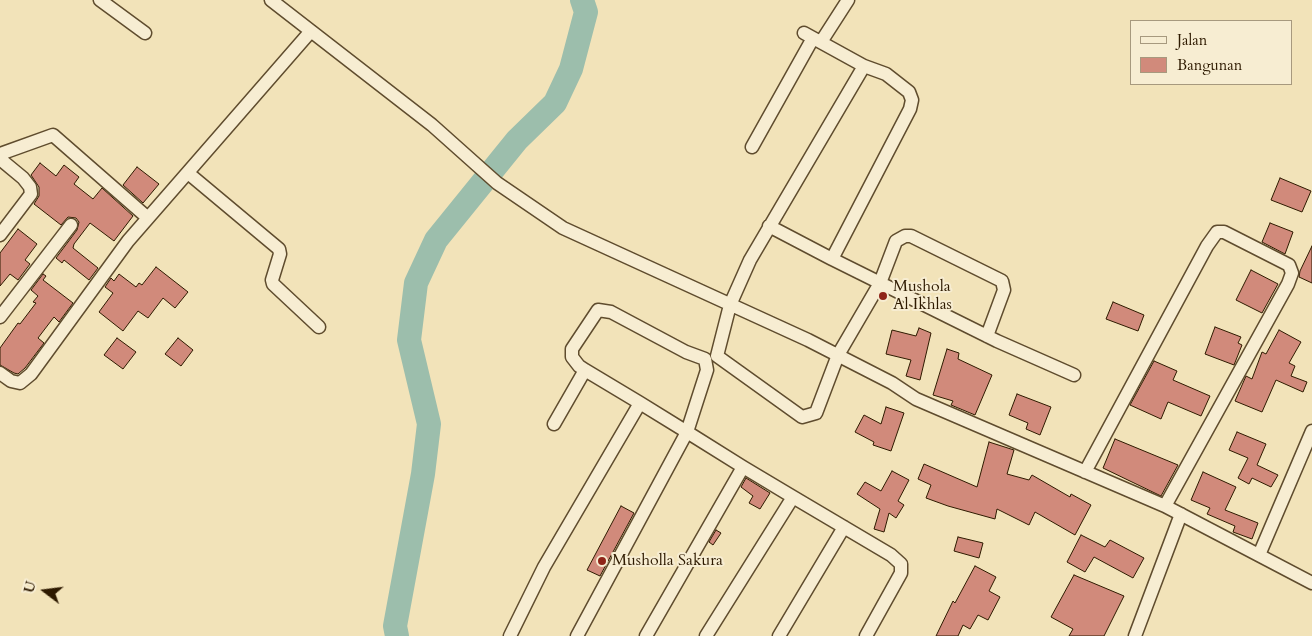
<!DOCTYPE html>
<html>
<head>
<meta charset="utf-8">
<style>
  body { margin:0 }
  #map { position:relative; width:1312px; height:636px; overflow:hidden; background:#f2e3b9; font-family:Cardo,serif }
  canvas { display:block }
  .legend { position:absolute; left:1130px; top:20px; width:162px; height:65px; box-sizing:border-box; background:#f7edd2; border:1px solid #a7997e; margin:0; padding:6px 9px; list-style:none; font-size:15px; color:#2e1a00 }
  .legend li { display:flex; align-items:center; gap:10px; height:25px }
  .legend b { width:25px; border:1px solid #a7997e }
  .north { position:absolute; left:20px; top:566px; width:50px; height:50px; -webkit-text-stroke:4px #f7edd2; paint-order:stroke; rotate:285deg; font-size:14px; font-weight:700; line-height:20px; text-align:center; color:#2e1a00 }
  .north::after { content:''; display:block; margin:auto; width:18px; height:22px; background:#2e1a00; clip-path:polygon(50% 0,100% 100%,50% 72%,0 100%) }
</style>
</head>
<body>
<div id="map">
<canvas width="1312" height="636"></canvas>
<ul class="legend">
<li><b style="height:6px;background:#f7edd2"></b>Jalan</li>
<li><b style="height:14px;background:#d18a7b"></b>Bangunan</li>
</ul>
<div class="north">U</div>
</div>
<script>
const ctx = document.querySelector('canvas').getContext('2d');
ctx.lineJoin = 'round';
function poly(rows) {
  const path = new Path2D();
  for (const r of rows) {
    path.moveTo(r[0], r[1]);
    for (let i = 2; i < r.length; i += 2) path.lineTo(r[i], r[i + 1]);
  }
  return path;
}
function stroke(path, color, width, dash) {
  ctx.strokeStyle = color;
  ctx.lineWidth = width;
  ctx.lineCap = dash ? 'butt' : 'round';
  ctx.setLineDash(dash || []);
  ctx.stroke(path);
}
function fill(path, color) {
  ctx.fillStyle = color;
  ctx.fill(path, 'evenodd');
}
function drawText(font, color, halo, rows, align = 'center') {
  ctx.font = font + ' Cardo,serif';
  ctx.lineWidth = 4;
  ctx.setLineDash([]);
  ctx.textBaseline = 'middle';
  ctx.strokeStyle = halo;
  ctx.fillStyle = color;
  for (const [text, x, y, turn = 0] of rows) {
    ctx.save();
    ctx.translate(x, y);
    ctx.rotate((+turn || 0) * Math.PI / 180);
    ctx.textAlign = isNaN(turn) ? turn : align;
    if (halo) ctx.strokeText(text, 0, 0);
    ctx.fillText(text, 0, 0);
    ctx.restore();
  }
}
stroke(poly([
  [397,636,395,626,423,474,429,424,409,340,416,283,436,240,517,140,555,103,571,69,586,12,582,0]
]), '#9cbeac', 24);
const building = poly([
  [40,163,56,176,64,165,79,177,74,184,93,199,102,188,133,216,114,241,90,223,74,244,73,248,98,268,89,280,64,260,62,263,56,258,77,230,79,222,76,218,68,217,61,225,34,204,39,196,39,187,31,175,40,163],
  [137,167,159,184,143,203,123,185,137,167],
  [1280,178,1311,191,1302,212,1271,200,1280,178],
  [1270,223,1293,232,1285,254,1262,242,1270,223],
  [18,229,37,244,25,260,30,264,18,280,10,274,0,286,0,253,18,229],
  [1312,246,1312,283,1299,277,1300,271,1312,246],
  [156,267,188,292,175,308,163,298,148,318,138,311,123,331,99,312,113,293,105,287,111,278,114,281,119,274,136,287,139,283,142,285,156,267],
  [1251,270,1278,284,1262,313,1236,300,1251,270],
  [43,274,46,276,43,280,73,303,59,322,54,317,38,338,44,343,25,368,18,374,14,373,0,365,0,348,18,323,20,324,36,303,33,302,38,296,31,290,43,274],
  [1113,302,1144,315,1138,331,1106,319,1113,302],
  [1215,327,1241,337,1238,343,1242,345,1234,365,1205,354,1215,327],
  [919,328,931,333,920,380,906,376,911,360,886,354,892,330,916,336,919,328],
  [1279,330,1301,342,1289,363,1295,366,1291,376,1307,382,1303,392,1276,380,1262,412,1235,401,1246,376,1252,379,1262,352,1266,354,1279,330],
  [117,338,136,352,123,369,104,355,117,338],
  [178,338,193,350,181,366,165,354,178,338],
  [947,349,959,353,958,359,992,375,975,415,951,405,953,401,933,395,947,349],
  [1154,361,1177,371,1173,380,1210,396,1201,416,1168,402,1161,419,1130,405,1154,361],
  [1017,394,1051,407,1040,435,1026,429,1028,423,1009,415,1017,394],
  [886,407,904,413,891,451,873,445,874,442,855,432,864,415,881,424,886,407],
  [1237,432,1266,444,1257,465,1278,475,1271,487,1252,478,1249,484,1238,478,1248,458,1229,450,1237,432],
  [1115,439,1178,465,1161,496,1103,468,1115,439],
  [989,442,1014,450,1007,474,1029,480,1032,475,1070,497,1071,494,1091,505,1075,535,1035,512,1029,525,997,509,995,519,948,506,926,498,931,485,918,479,924,464,977,487,989,442],
  [892,471,909,480,898,501,904,505,896,518,889,513,884,532,874,529,880,509,857,494,865,482,881,491,892,471],
  [1203,472,1236,487,1225,510,1258,523,1252,539,1233,532,1235,526,1207,514,1210,508,1191,500,1203,472],
  [746,478,770,493,760,509,749,503,753,496,741,487,746,478],
  [621,506,634,513,600,576,587,570,621,506],
  [716,530,721,533,713,545,709,542,716,530],
  [1081,535,1105,547,1110,540,1144,558,1133,578,1094,557,1085,572,1067,562,1081,535],
  [958,537,983,543,979,558,954,551,958,537],
  [975,566,996,577,989,591,1000,597,988,620,978,615,970,629,963,625,958,636,936,636,953,601,955,603,975,566],
  [1074,575,1124,596,1104,636,1069,636,1073,629,1051,617,1074,575]
]);
fill(building, '#d18a7b');
stroke(building, '#2e1a00', 1);
const street = poly([
  [100,0,145,33],
  [271,0,432,125,497,183,563,228,808,340,892,383,916,399,1165,506,1312,583],
  [821,42,848,0],
  [864,66,750,260,730,305,717,356,802,417,816,413,838,355,880,283,896,241,905,236,911,236,1002,281,1004,290,987,336],
  [752,147,813,38],
  [0,154,53,135,148,218],
  [0,159,23,178,30,187,31,194,0,235],
  [188,173,279,249,280,254,272,280,273,284,319,327],
  [769,226,832,259,910,109,912,100,909,92,886,74,864,66,804,33],
  [832,259,997,341,1074,375],
  [0,317,71,225],
  [0,373,11,381,20,383,31,374,128,241,311,31],
  [554,424,585,370],
  [1085,472,1207,246,1217,232,1224,232,1289,265,1292,273,1288,284,1165,506],
  [1259,555,1312,431],
  [510,636,544,567,640,403],
  [577,636,687,432,707,370,705,359,686,352,611,312,598,310,572,349,572,357,579,366,585,370,640,403,687,432,743,467,793,497,891,555,901,564,901,573,866,636],
  [646,636,743,467],
  [706,636,793,497],
  [779,636,844,527],
  [1135,636,1181,514]
]);
stroke(street, '#5f4c2e', 15);
stroke(street, '#f7edd2', 12);
for (const [x, y, r, color] of [
  [883,296,5,"#8f2418"],
  [602,561,5,"#8f2418"]
]) {
  const dot = new Path2D();
  dot.arc(x, y, r, 0, 2 * Math.PI);
  ctx.fillStyle = color;
  ctx.fill(dot);
  stroke(dot, '#f7edd2', 2);
}
drawText('16px', '#2e1a00', '#f7edd2', [
  ["Mushola",893,287],
  ["Al Ikhlas",893,305],
  ["Musholla Sakura",612,561]
], 'left');
</script>
</body>
</html>
